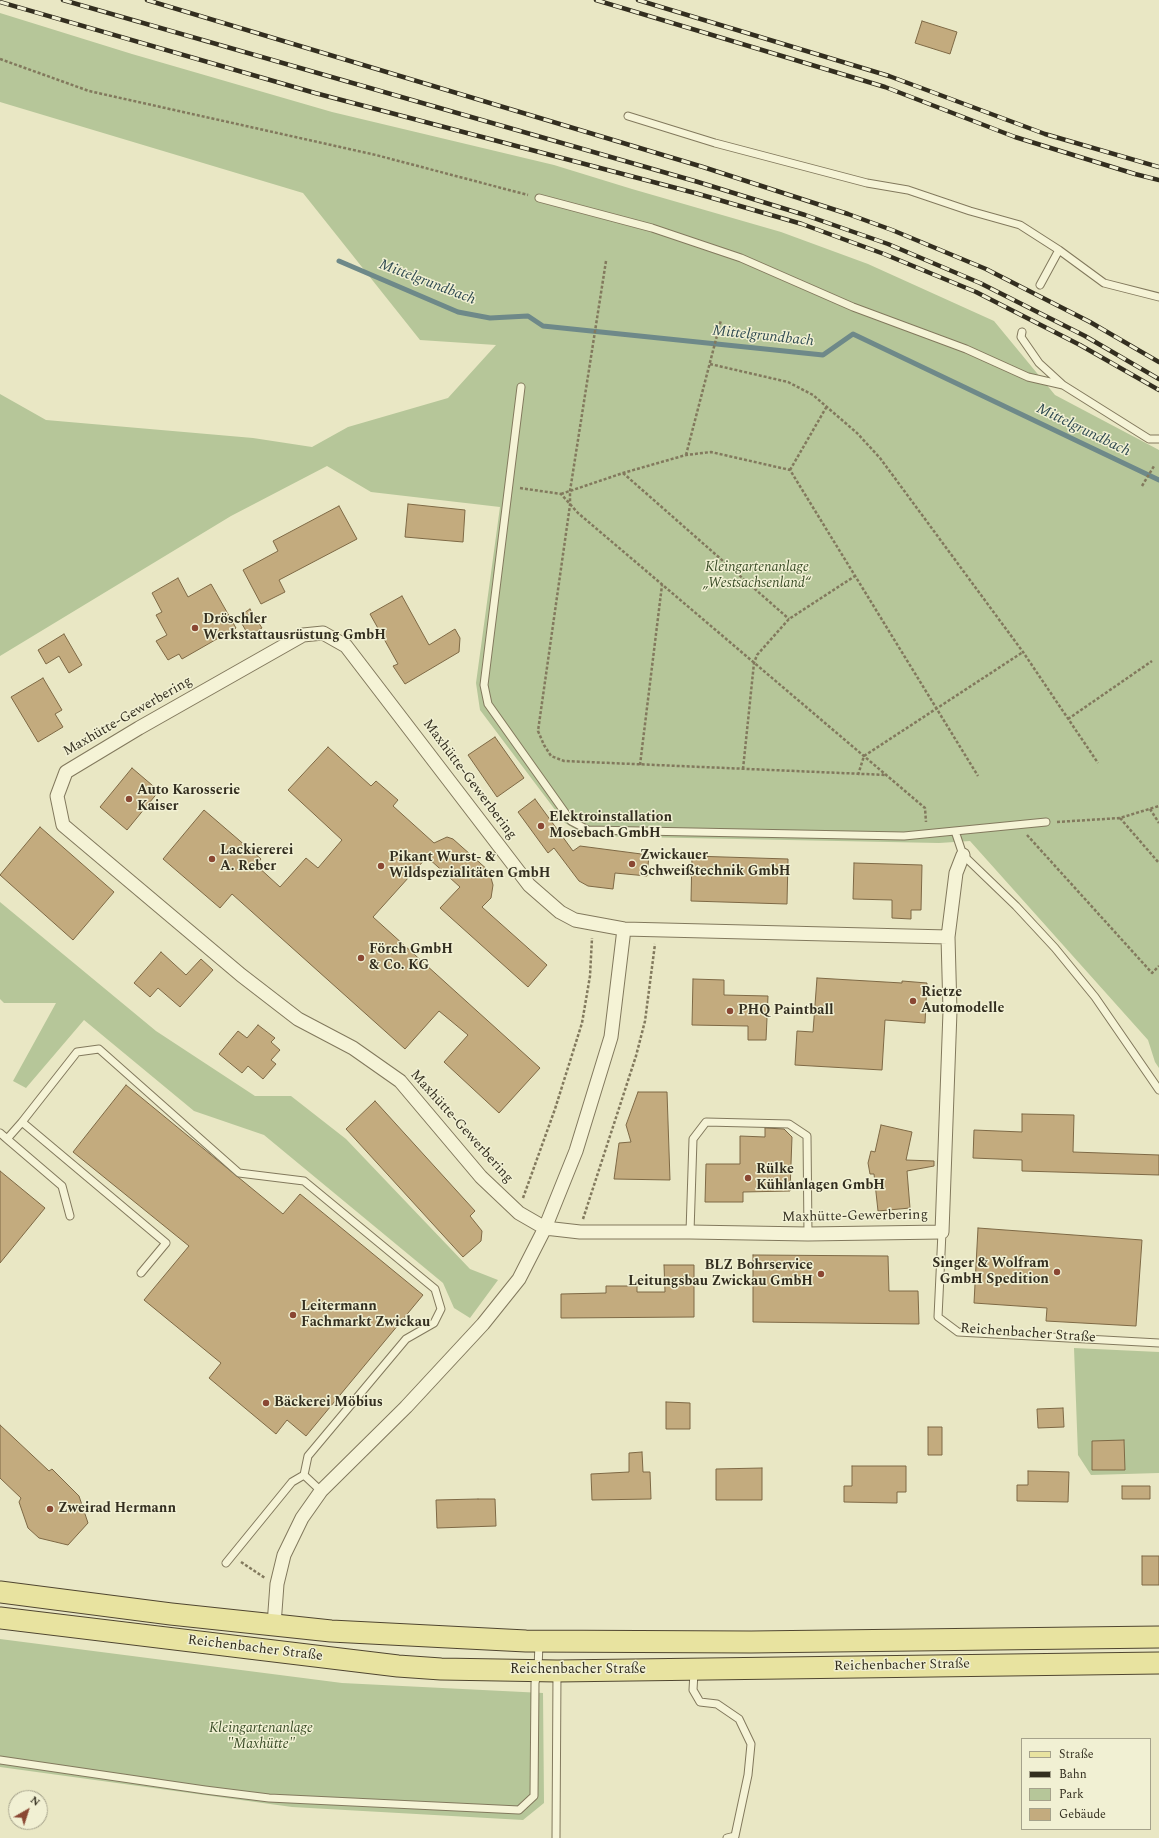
<!DOCTYPE html>
<html>
<head>
<meta charset="utf-8">
<style>
  body { margin:0 }
  #map { position:relative; width:1159px; height:1838px; overflow:hidden; background:#e9e7c4; font-family:Spectral,serif }
  canvas { display:block }
  .legend { position:absolute; left:1021px; top:1738px; width:130px; height:92px; box-sizing:border-box; background:#f1f0d3; border:1px solid #a5a28b; margin:0; padding:5px 7px; list-style:none; font-size:12px; color:#332e1f }
  .legend li { display:flex; align-items:center; gap:8px; height:20px }
  .legend b { width:20px; border:1px solid #a5a28b }
  .north { position:absolute; left:8px; top:1790px; width:40px; height:40px; box-sizing:border-box; background:#f1f0d3; border:1px solid #a5a28b; border-radius:50%; rotate:39deg; font-size:11px; font-weight:700; line-height:16px; text-align:center; color:#332e1f }
  .north::after { content:''; display:block; margin:auto; width:14px; height:18px; background:#8a4733; clip-path:polygon(50% 0,100% 100%,50% 72%,0 100%) }
</style>
</head>
<body>
<div id="map">
<canvas width="1159" height="1838"></canvas>
<ul class="legend">
<li><b style="height:5px;background:#e8e3a0"></b>Straße</li>
<li><b style="height:5px;background:#332e1f"></b>Bahn</li>
<li><b style="height:11px;background:#b6c699"></b>Park</li>
<li><b style="height:11px;background:#c3ab7e"></b>Gebäude</li>
</ul>
<div class="north">N</div>
</div>
<script>
const ctx = document.querySelector('canvas').getContext('2d');
ctx.lineJoin = 'round';
function fill(path, color) {
  ctx.fillStyle = color;
  ctx.fill(path, 'evenodd');
}
function poly(rows) {
  const path = new Path2D();
  for (const r of rows) {
    path.moveTo(r[0], r[1]);
    for (let i = 2; i < r.length; i += 2) path.lineTo(r[i], r[i + 1]);
  }
  return path;
}
function stroke(path, color, width, dash) {
  ctx.strokeStyle = color;
  ctx.lineWidth = width;
  ctx.lineCap = dash ? 'butt' : 'round';
  ctx.setLineDash(dash || []);
  ctx.stroke(path);
}
function drawText(font, color, halo, rows, align = 'center') {
  ctx.font = font + ' Spectral,serif';
  ctx.lineWidth = 3;
  ctx.setLineDash([]);
  ctx.textBaseline = 'middle';
  ctx.strokeStyle = halo;
  ctx.fillStyle = color;
  for (const [text, x, y, turn = 0] of rows) {
    ctx.save();
    ctx.translate(x, y);
    ctx.rotate((+turn || 0) * Math.PI / 180);
    ctx.textAlign = isNaN(turn) ? turn : align;
    if (halo) ctx.strokeText(text, 0, 0);
    ctx.fillText(text, 0, 0);
    ctx.restore();
  }
}
fill(poly([
  [0,13,132,54,332,112,554,165,632,189,781,232,868,264,994,321,1055,395,1159,450,1159,1068,1155,1062,1148,1040,970,841,939,843,586,836,565,823,480,710,476,683,500,507,371,492,327,466,231,516,0,656,0,394,46,420,253,438,312,447,348,427,448,398,496,345,420,340,303,193,0,102],
  [0,902,156,1031,255,1096,291,1096,346,1139,470,1269,498,1280,470,1318,454,1308,443,1283,264,1135,194,1111,84,1020,26,1088,13,1081,56,1003,4,1003,0,999],
  [1074,1348,1159,1352,1159,1473,1091,1475,1078,1455],
  [0,1639,342,1683,543,1693,544,1803,523,1820,292,1807,0,1767]
]), '#b6c699');
stroke(poly([
  [339,261,458,312,490,318,528,316,543,326,823,355,853,334,1159,480]
]), '#6e8989', 5);
const building = poly([
  [922,21,957,32,950,54,915,43,922,21],
  [408,504,465,510,463,542,405,537,408,504],
  [339,506,357,539,279,580,285,592,261,604,243,570,278,551,273,541,339,506],
  [178,578,188,597,211,584,236,628,182,659,179,654,168,660,156,641,167,635,156,615,162,612,152,593,178,578],
  [402,596,429,645,455,629,460,638,459,652,405,684,393,666,398,664,370,614,402,596],
  [250,609,262,628,249,636,238,617,250,609],
  [64,634,82,665,69,673,59,656,46,664,38,650,64,634],
  [43,678,62,710,55,714,63,727,38,742,11,697,43,678],
  [495,737,524,778,497,797,468,755,495,737],
  [328,747,371,786,376,781,398,800,393,806,434,843,447,837,453,839,489,871,493,885,491,898,482,907,547,965,528,987,440,908,460,887,427,857,373,917,540,1068,499,1113,444,1062,468,1035,439,1011,405,1049,232,894,220,908,163,859,204,810,261,859,256,865,280,887,306,858,318,868,342,840,288,790,328,747],
  [132,768,159,791,127,830,100,807,132,768],
  [535,799,573,851,580,846,649,855,647,876,615,873,613,889,588,886,579,881,554,848,548,853,518,812,535,799],
  [40,827,114,892,73,940,0,875,40,827],
  [692,856,788,859,787,904,691,901,692,856],
  [854,863,922,865,921,910,911,910,911,919,892,918,892,900,853,899,854,863],
  [161,952,186,975,201,959,213,970,180,1007,158,988,150,997,134,983,161,952],
  [817,978,902,983,902,981,927,983,925,1023,885,1020,882,1070,795,1065,797,1031,813,1032,817,978],
  [693,979,724,980,724,995,768,996,766,1040,748,1040,748,1026,692,1025,693,979],
  [258,1025,275,1038,271,1042,280,1050,271,1060,276,1064,263,1079,248,1066,242,1073,219,1054,238,1031,247,1038,258,1025],
  [126,1085,283,1214,300,1194,423,1295,306,1436,287,1420,276,1434,209,1378,221,1363,144,1300,189,1246,73,1152,126,1085],
  [638,1092,667,1092,670,1180,614,1179,619,1143,631,1142,626,1125,638,1092],
  [375,1101,475,1211,470,1216,482,1231,481,1241,463,1257,346,1129,375,1101],
  [1022,1114,1074,1115,1073,1152,1159,1155,1159,1175,1022,1171,1022,1160,973,1158,974,1130,1022,1132,1022,1114],
  [881,1125,912,1132,906,1160,934,1161,934,1166,907,1171,910,1208,878,1211,874,1174,870,1174,868,1163,871,1151,875,1152,881,1125],
  [765,1128,784,1129,792,1137,790,1191,743,1192,743,1202,705,1202,706,1164,740,1164,740,1136,765,1137,765,1128],
  [0,1171,45,1208,0,1263,0,1171],
  [978,1228,1142,1240,1136,1326,1046,1321,1047,1308,974,1303,978,1228],
  [753,1255,888,1256,889,1291,918,1291,919,1324,753,1322,753,1255],
  [664,1265,694,1265,694,1317,561,1318,561,1294,606,1293,606,1286,637,1286,637,1292,665,1292,664,1265],
  [666,1402,690,1403,690,1429,666,1429,666,1402],
  [1063,1408,1064,1427,1038,1428,1037,1409,1063,1408],
  [0,1425,49,1471,52,1469,79,1496,88,1523,68,1545,39,1538,28,1528,19,1502,21,1498,0,1478,0,1425],
  [928,1427,942,1427,942,1455,928,1455,928,1427],
  [1124,1440,1125,1470,1092,1470,1092,1441,1124,1440],
  [642,1452,643,1472,650,1472,651,1499,592,1500,591,1474,629,1472,629,1453,642,1452],
  [852,1466,906,1466,906,1492,897,1492,897,1503,844,1502,844,1486,852,1486,852,1466],
  [762,1468,762,1500,716,1500,716,1469,762,1468],
  [1028,1471,1069,1472,1068,1502,1017,1501,1017,1485,1028,1485,1028,1471],
  [1122,1486,1150,1486,1150,1499,1122,1499,1122,1486],
  [478,1499,495,1499,496,1526,437,1528,436,1500,478,1499],
  [1142,1556,1159,1556,1159,1585,1142,1585,1142,1556]
]);
fill(building, '#c3ab7e');
stroke(building, '#7e6945', 1);
const lane = poly([
  [628,116,715,143,867,183,908,190,970,211,1020,225,1059,250,1104,283,1159,297],
  [539,198,652,228,741,258,853,307,966,349,1028,377,1063,385,1149,439,1159,439],
  [1040,285,1059,250],
  [1022,332,1021,337,1039,363,1063,385],
  [521,387,484,685,488,704,571,821,588,830,904,836,1046,822],
  [955,831,963,855,1016,906,1055,948,1095,997,1159,1090],
  [0,1133,7,1139,22,1122],
  [7,1139,62,1186,70,1216],
  [690,1232,693,1139,706,1122,789,1124,807,1136,808,1234],
  [942,1232,938,1317,958,1332,1159,1343],
  [141,1273,166,1243,22,1122,77,1052,99,1049,239,1173,304,1181,435,1289,441,1309,434,1323,406,1339,308,1456,304,1475],
  [226,1563,292,1482,304,1475,321,1491],
  [694,1672,693,1690,700,1702,717,1704,739,1719,751,1744,748,1775,735,1836,727,1838],
  [0,1760,205,1790,269,1798,519,1810,534,1796,535,1683,538,1670,539,1642],
  [556,1838,557,1673]
]);
const street = poly([
  [948,937,950,1011,942,1232,808,1234,690,1232,580,1232,545,1228,519,1213,481,1177,400,1081,353,1048,298,1019,241,975,63,825,57,796,66,772,139,728,303,635,323,633,346,646,529,885,560,912,575,920,624,929,948,937,956,873,963,855],
  [274,1625,277,1584,284,1555,302,1518,321,1491,406,1407,483,1324,519,1279,545,1228,576,1151,611,1037,624,929]
]);
const primary = poly([
  [0,1592,171,1614,331,1631,526,1641,751,1642,1159,1637],
  [0,1618,398,1666,441,1669,557,1671,1159,1663]
]);
stroke(lane, '#82795d', 9);
stroke(street, '#82795d', 15);
stroke(primary, '#504630', 23);
stroke(poly([
  [0,59,89,91,376,155,528,195],
  [606,261,570,491,570,505,538,731,544,745,551,756,564,761,887,775],
  [710,364,788,382,813,395,857,433,880,458,1023,652,1098,763],
  [686,455,721,320],
  [790,470,827,406],
  [623,473,789,619],
  [1142,486,1154,466],
  [520,488,561,494,578,513,925,808,926,822],
  [561,494,623,473,686,455,711,452,790,470,978,776],
  [1068,719,1152,661],
  [640,765,662,585],
  [743,769,754,663,757,655,789,619,855,576],
  [858,775,864,756,1023,652],
  [1150,809,1159,823],
  [1120,818,1159,863],
  [1057,822,1120,818,1159,806],
  [1027,835,1152,973,1159,966],
  [523,1198,555,1109,582,1023,590,976,592,938],
  [583,1219,636,1056,645,1021,655,944],
  [241,1562,265,1578]
]), '#82795d', 2.5, [3, 2]);
stroke(lane, '#f5f3d6', 7);
stroke(street, '#f5f3d6', 13);
stroke(primary, '#e8e3a0', 21);
const rail = poly([
  [63,0,698,182,805,215,888,244,980,283,1085,336,1159,379],
  [147,0,703,167,848,214,892,230,986,269,1090,322,1159,362],
  [596,0,885,87,1015,137,1135,174,1159,180],
  [638,0,889,76,1045,134,1159,167],
  [0,2,315,93,695,193,802,224,884,254,976,292,1080,345,1159,390]
]);
stroke(rail, '#332e1f', 4.5);
stroke(rail, '#f1f0d3', 3, [9]);
for (const [x, y, r, color] of [
  [195,628,4,"#8a4733"],
  [129,799,4,"#8a4733"],
  [541,826,4,"#8a4733"],
  [212,859,4,"#8a4733"],
  [632,864,4,"#8a4733"],
  [381,866,4,"#8a4733"],
  [361,958,4,"#8a4733"],
  [913,1001,4,"#8a4733"],
  [730,1011,4,"#8a4733"],
  [748,1178,4,"#8a4733"],
  [1057,1272,4,"#8a4733"],
  [821,1274,4,"#8a4733"],
  [293,1315,4,"#8a4733"],
  [266,1403,4,"#8a4733"],
  [50,1509,4,"#8a4733"]
]) {
  const dot = new Path2D();
  dot.arc(x, y, r, 0, 2 * Math.PI);
  ctx.fillStyle = color;
  ctx.fill(dot);
  stroke(dot, '#f1f0d3', 1.5);
}
drawText('italic 14px', '#3b4d28', '#f1f0d3', [
  ["Kleingartenanlage",757,568],
  ["„Westsachsenland“",757,584],
  ["Kleingartenanlage",261,1729],
  ["\"Maxhütte\"",261,1745]
]);
drawText('bold 14px', '#332e1f', '#f1f0d3', [
  ["Dröschler",203,620],
  ["Werkstattausrüstung GmbH",203,636],
  ["Auto Karosserie",137,791],
  ["Kaiser",137,807],
  ["Elektroinstallation",549,818],
  ["Mosebach GmbH",549,834],
  ["Lackiererei",220,851],
  ["A. Reber",220,867],
  ["Zwickauer",640,856],
  ["Schweißtechnik GmbH",640,872],
  ["Pikant Wurst- &",389,858],
  ["Wildspezialitäten GmbH",389,874],
  ["Förch GmbH",369,950],
  ["& Co. KG",369,966],
  ["Rietze",921,993],
  ["Automodelle",921,1009],
  ["PHQ Paintball",738,1011],
  ["Rülke",756,1170],
  ["Kühlanlagen GmbH",756,1186],
  ["Singer & Wolfram",1049,1264,"right"],
  ["GmbH Spedition",1049,1280,"right"],
  ["BLZ Bohrservice",813,1266,"right"],
  ["Leitungsbau Zwickau GmbH",813,1282,"right"],
  ["Leitermann",301,1307],
  ["Fachmarkt Zwickau",301,1323],
  ["Bäckerei Möbius",274,1403],
  ["Zweirad Hermann",58,1509]
], 'left');
drawText('14px', '#332e1f', '#f1f0d3', [
  ["Maxhütte-Gewerbering",128,717,-30],
  ["Maxhütte-Gewerbering",469,780,53],
  ["Maxhütte-Gewerbering",461,1127,48],
  ["Maxhütte-Gewerbering",855,1217,-1],
  ["Reichenbacher Straße",1028,1334,4],
  ["Reichenbacher Straße",255,1649,7],
  ["Reichenbacher Straße",902,1666,-1],
  ["Reichenbacher Straße",578,1670]
]);
drawText('italic 15px', '#304b51', '#f1f0d3', [
  ["Mittelgrundbach",427,283,21],
  ["Mittelgrundbach",763,337,6],
  ["Mittelgrundbach",1083,431,26]
]);
</script>
</body>
</html>
